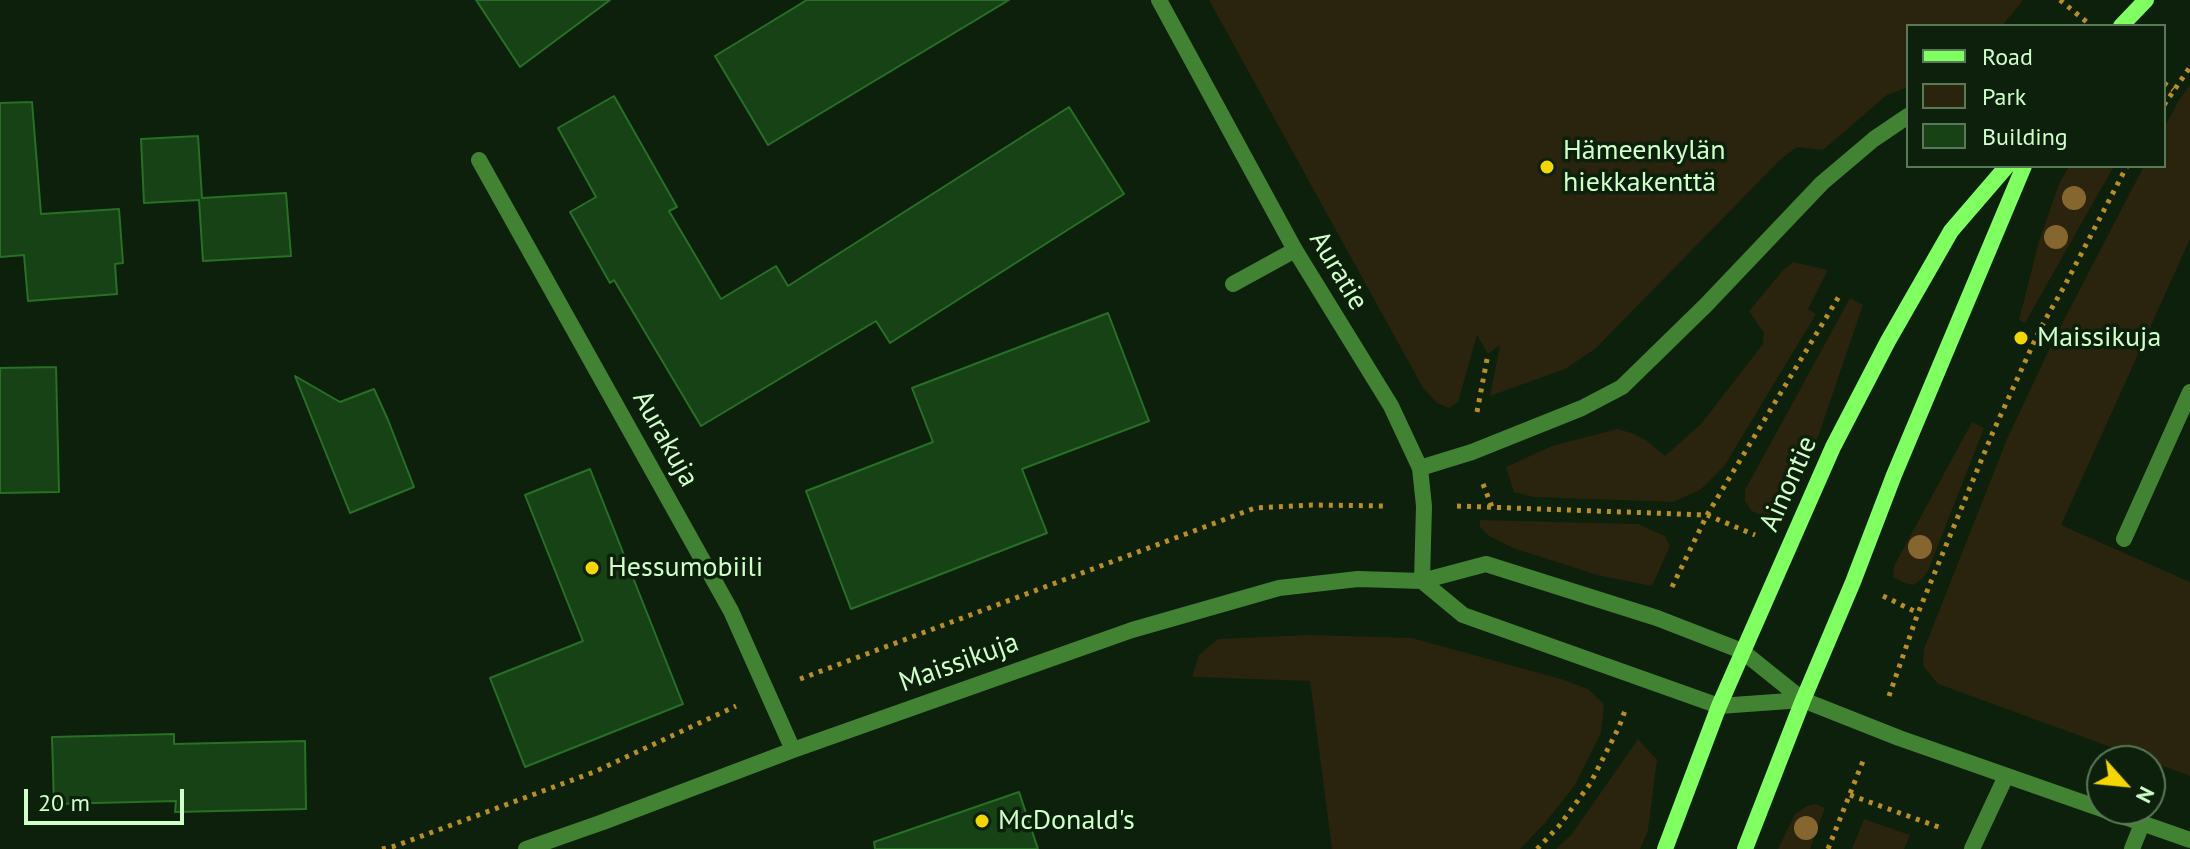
<!DOCTYPE html>
<html>
<head>
<meta charset="utf-8">
<style>
  body { margin:0 }
  #map { position:relative; width:2190px; height:849px; overflow:hidden; background:#0c200b; font-family:"PT Sans",sans-serif }
  canvas { display:block }
  .legend { position:absolute; left:1906px; top:24px; width:260px; height:144px; box-sizing:border-box; background:#0c200b; border:2px solid #5a7957; margin:0; padding:10px 14px; list-style:none; font-size:24px; color:#d0ffca }
  .legend li { display:flex; align-items:center; gap:16px; height:40px }
  .legend b { width:40px; border:2px solid #5a7957 }
  .north { position:absolute; left:2086px; top:745px; width:80px; height:80px; box-sizing:border-box; background:#0c200b; border:2px solid #5a7957; border-radius:50%; rotate:117deg; font-size:22px; font-weight:700; line-height:32px; text-align:center; color:#d0ffca }
  .north::after { content:''; display:block; margin:auto; width:28px; height:36px; background:#f5d700; clip-path:polygon(50% 0,100% 100%,50% 72%,0 100%) }
  .scale { position:absolute; left:24px; top:789px; width:160px; height:36px; box-sizing:border-box; border:4px solid #d0ffca; border-top:0; padding-left:10px; font-size:24px; line-height:28px; white-space:nowrap; color:#d0ffca; -webkit-text-stroke:6px #0c200b; paint-order:stroke }
</style>
</head>
<body>
<div id="map">
<canvas width="2190" height="849"></canvas>
<ul class="legend">
<li><b style="height:10px;background:#80ff61"></b>Road</li>
<li><b style="height:22px;background:#2a230d"></b>Park</li>
<li><b style="height:22px;background:#164215"></b>Building</li>
</ul>
<div class="north">N</div>
<div class="scale">20 m</div>
</div>
<script>
const ctx = document.querySelector('canvas').getContext('2d');
ctx.lineJoin = 'round';
function fill(path, color) {
  ctx.fillStyle = color;
  ctx.fill(path, 'evenodd');
}
function poly(rows) {
  const path = new Path2D();
  for (const r of rows) {
    path.moveTo(r[0], r[1]);
    for (let i = 2; i < r.length; i += 2) path.lineTo(r[i], r[i + 1]);
  }
  return path;
}
function stroke(path, color, width, dash) {
  ctx.strokeStyle = color;
  ctx.lineWidth = width;
  ctx.lineCap = dash ? 'butt' : 'round';
  ctx.setLineDash(dash || []);
  ctx.stroke(path);
}
function drawText(font, color, halo, rows, align = 'center') {
  ctx.font = font + ' "PT Sans",sans-serif';
  ctx.lineWidth = 7;
  ctx.setLineDash([]);
  ctx.textBaseline = 'middle';
  ctx.strokeStyle = halo;
  ctx.fillStyle = color;
  for (const [text, x, y, turn = 0] of rows) {
    ctx.save();
    ctx.translate(x, y);
    ctx.rotate((+turn || 0) * Math.PI / 180);
    ctx.textAlign = isNaN(turn) ? turn : align;
    if (halo) ctx.strokeText(text, 0, 0);
    ctx.fillText(text, 0, 0);
    ctx.restore();
  }
}
fill(poly([
  [1209,0,2023,0,2002,26,1908,26,1908,87,1887,95,1823,150,1797,147,1781,159,1595,349,1565,369,1490,396,1500,345,1488,354,1477,335,1458,402,1449,408,1437,403,1423,388],
  [2190,85,2190,239,2061,525,2190,582,2190,776,1938,684,1923,666,1924,649,2007,439,2055,337,2144,166,2164,166,2164,128,2179,100],
  [2069,166,2114,166,2025,323,2019,320,2039,241,2059,184],
  [1793,262,1828,270,1808,309,1816,314,1725,465,1700,490,1673,502,1533,497,1514,492,1506,467,1552,446,1617,429,1632,433,1646,440,1665,456,1701,424,1763,344,1764,333,1749,311,1783,270],
  [1850,298,1863,305,1805,475,1781,525,1752,511,1745,501,1745,490],
  [1972,422,1984,428,1928,571,1921,580,1913,585,1905,583,1893,577,1894,566],
  [1480,520,1638,524,1665,536,1670,546,1652,586,1597,575,1513,548,1489,536,1480,527],
  [1310,635,1412,638,1561,679,1588,689,1604,704,1601,733,1575,785,1545,823,1520,849,1332,849,1310,681,1192,677,1199,655,1218,639],
  [1638,739,1657,760,1648,831,1640,849,1556,849,1572,834],
  [1815,804,1825,808,1810,849,1778,849,1795,814,1807,806],
  [1864,819,1910,835,1904,849,1852,849]
]), '#2a230d');
const building = poly([
  [476,0,610,0,520,67,476,0],
  [807,0,1009,0,768,145,715,56,807,0],
  [614,96,677,207,669,211,721,299,776,266,788,286,1069,107,1124,194,890,343,876,321,701,426,614,280,610,283,570,212,596,197,558,128,614,96],
  [32,102,41,214,119,209,123,263,115,264,117,294,28,301,24,255,0,257,0,103,32,102],
  [198,136,202,198,286,193,291,256,203,261,199,200,144,203,141,139,198,136],
  [1108,313,1149,421,1022,469,1047,533,851,609,806,491,933,442,912,388,1108,313],
  [56,367,59,492,0,493,0,368,56,367],
  [295,376,340,402,374,389,388,420,414,487,350,513,295,376],
  [590,469,683,704,525,767,490,678,583,641,525,495,590,469],
  [174,734,174,744,305,741,306,809,175,812,176,801,54,804,52,737,174,734],
  [1019,792,1038,849,875,849,874,842,1019,792]
]);
fill(building, '#164215');
stroke(building, '#277025', 2);
stroke(poly([
  [2060,0,2088,23],
  [2164,83,2173,90],
  [2164,105,2190,67],
  [1477,412,1488,354],
  [1483,484,1492,507],
  [1457,506,1707,515,1755,535],
  [1672,587,1707,515,1841,293],
  [1883,596,1918,613],
  [800,679,1255,508,1312,505,1387,506],
  [1889,696,1918,613,1993,432,2040,329,2065,285,2127,166],
  [1850,795,1944,829],
  [382,849,395,846,594,772,736,706],
  [1537,849,1559,826,1590,784,1619,727,1626,708],
  [1828,849,1863,761]
]), '#b98f24', 5, [4, 6]);
stroke(poly([
  [1233,284,1295,250],
  [1420,468,1472,452,1582,408,1622,387,1706,305,1822,183,1874,139,1908,116],
  [2124,539,2190,392],
  [1972,849,2006,776],
  [2132,849,2142,824]
]), '#418332', 16);
stroke(poly([
  [1159,0,1295,250,1391,406,1420,468,1424,506,1422,581],
  [479,160,731,611,793,750],
  [1422,581,1463,615,1719,706,1803,700],
  [526,849,603,822,793,750,1132,630,1279,588,1358,579,1422,581,1486,564,1657,618,1742,651,1803,700,1899,738,2190,840]
]), '#418332', 16);
stroke(poly([
  [2121,26,2146,0],
  [1665,849,1719,706,1833,447,1888,341,1951,231,2007,166],
  [1745,849,1803,700,1853,582,1894,475,2024,166]
]), '#80ff61', 16);
ctx.fillStyle = '#85662f';
for (const [x, y] of [
  [2074,198],
  [2056,237],
  [1920,547],
  [1806,828]
]) {
  ctx.beginPath();
  ctx.arc(x, y, 12, 0, 2 * Math.PI);
  ctx.fill();
}
for (const [x, y, r, color] of [
  [1547,167,8,"#f5d700"],
  [2021,338,8,"#f5d700"],
  [592,568,8,"#f5d700"],
  [982,821,8,"#f5d700"]
]) {
  const dot = new Path2D();
  dot.arc(x, y, r, 0, 2 * Math.PI);
  ctx.fillStyle = color;
  ctx.fill(dot);
  stroke(dot, '#0c200b', 3);
}
drawText('28px', '#d0ffca', '#0c200b', [
  ["Hämeenkylän",1563,151],
  ["hiekkakenttä",1563,183],
  ["Maissikuja",2037,338],
  ["Hessumobiili",608,568],
  ["McDonald's",998,821]
], 'left');
drawText('28px', '#d0ffca', '#0c200b', [
  ["Auratie",1338,271,59],
  ["Aurakuja",665,439,61],
  ["Ainontie",1789,484,-66],
  ["Maissikuja",959,663,-20]
]);
</script>
</body>
</html>
